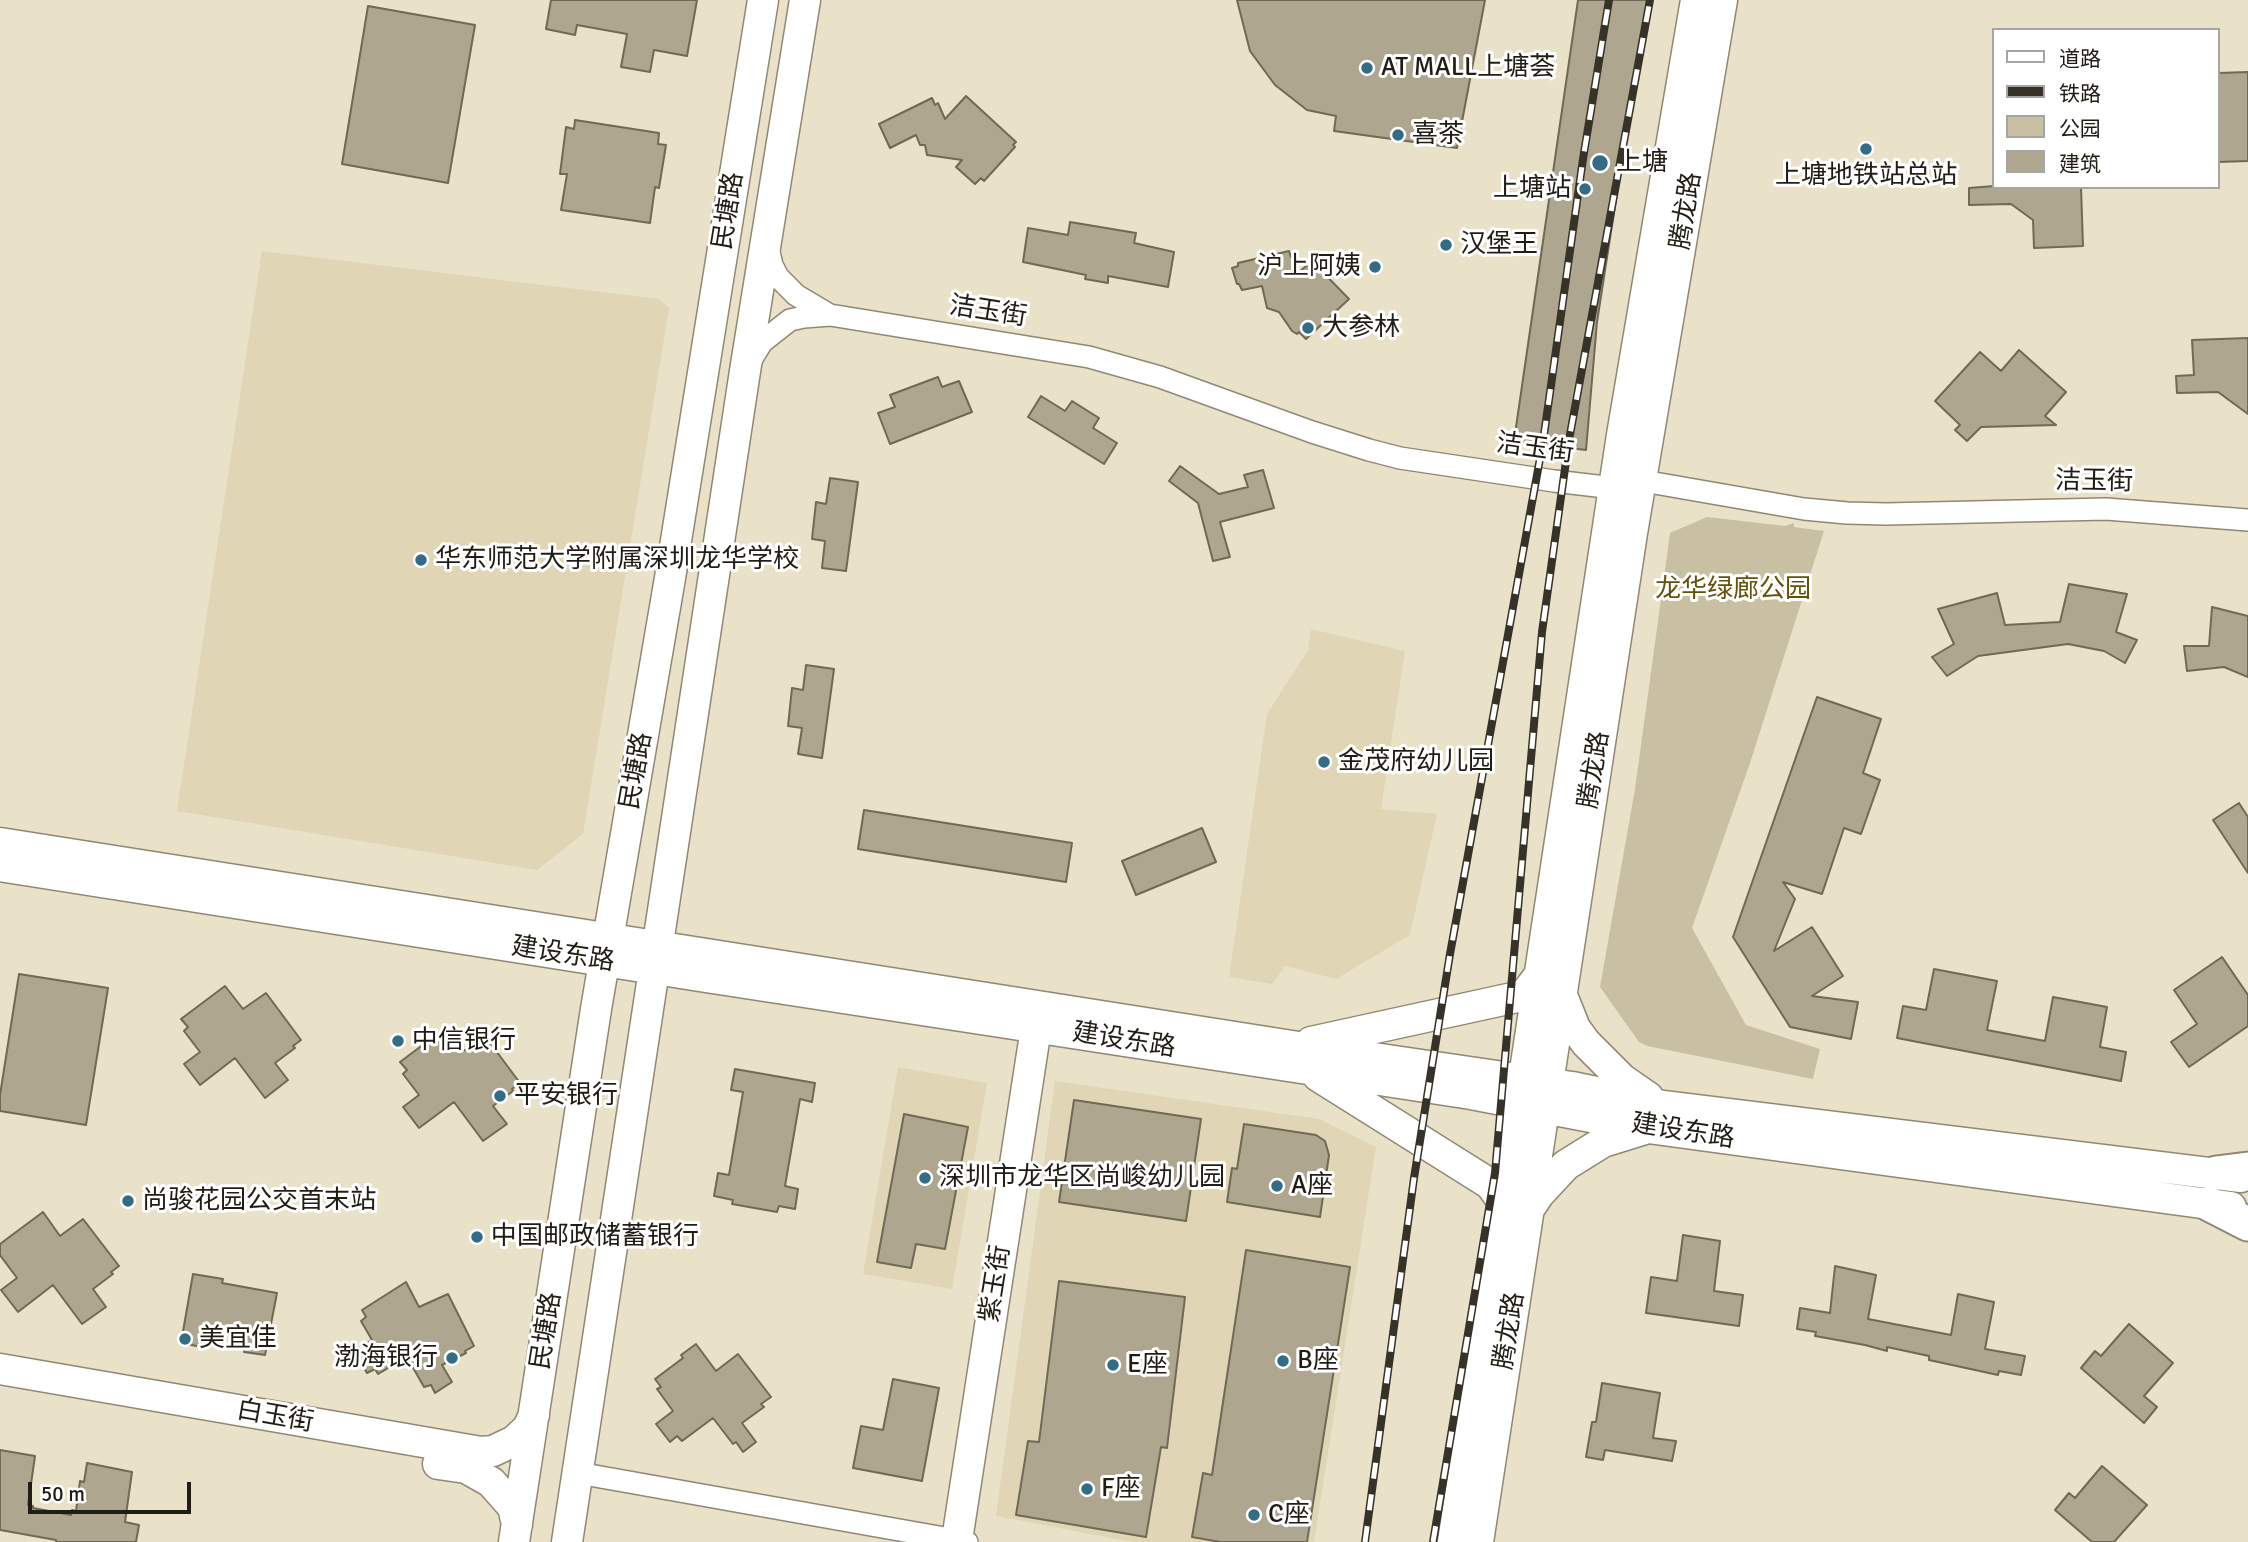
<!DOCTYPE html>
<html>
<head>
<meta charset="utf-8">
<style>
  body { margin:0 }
  #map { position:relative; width:2248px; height:1542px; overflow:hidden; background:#e9e2c9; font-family:Signika,"Noto Sans SC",sans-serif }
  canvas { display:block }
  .legend { position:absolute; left:1992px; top:28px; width:228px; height:161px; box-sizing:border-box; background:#fff; border:2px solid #a6a5a1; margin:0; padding:9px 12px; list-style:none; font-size:21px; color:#201d14 }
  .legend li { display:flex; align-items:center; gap:14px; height:35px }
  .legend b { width:35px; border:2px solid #a6a5a1 }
  .scale { position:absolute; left:28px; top:1482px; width:163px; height:32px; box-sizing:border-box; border:4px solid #201d14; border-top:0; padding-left:9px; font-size:21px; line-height:24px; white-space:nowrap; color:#201d14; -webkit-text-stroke:5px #fff; paint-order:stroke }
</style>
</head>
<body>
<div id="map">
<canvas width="2248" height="1542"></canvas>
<ul class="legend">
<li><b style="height:9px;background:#fff"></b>道路</li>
<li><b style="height:9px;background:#363228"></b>铁路</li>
<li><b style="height:19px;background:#c9c0a3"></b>公园</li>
<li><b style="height:19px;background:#aea68f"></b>建筑</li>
</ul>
<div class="scale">50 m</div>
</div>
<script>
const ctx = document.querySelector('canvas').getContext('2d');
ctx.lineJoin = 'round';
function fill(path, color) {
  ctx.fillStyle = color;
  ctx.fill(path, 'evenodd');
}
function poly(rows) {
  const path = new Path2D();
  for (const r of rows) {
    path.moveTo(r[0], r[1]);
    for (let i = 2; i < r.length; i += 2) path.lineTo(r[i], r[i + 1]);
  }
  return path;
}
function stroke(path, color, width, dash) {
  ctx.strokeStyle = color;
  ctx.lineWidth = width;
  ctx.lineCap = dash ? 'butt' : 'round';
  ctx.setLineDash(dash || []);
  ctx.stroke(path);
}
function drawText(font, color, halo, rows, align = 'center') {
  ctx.font = font + ' Signika,"Noto Sans SC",sans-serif';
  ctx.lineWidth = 6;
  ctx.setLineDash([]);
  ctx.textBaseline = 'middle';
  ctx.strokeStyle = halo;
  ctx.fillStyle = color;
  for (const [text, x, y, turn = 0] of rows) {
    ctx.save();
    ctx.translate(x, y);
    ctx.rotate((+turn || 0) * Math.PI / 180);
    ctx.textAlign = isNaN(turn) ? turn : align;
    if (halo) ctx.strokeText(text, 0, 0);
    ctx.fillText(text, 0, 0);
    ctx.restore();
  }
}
fill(poly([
  [262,251,659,299,669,308,583,834,537,870,177,811],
  [1311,629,1405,651,1381,809,1437,814,1410,935,1336,979,1285,966,1272,984,1229,977,1267,714,1308,650],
  [898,1067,987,1083,952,1289,863,1274],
  [1055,1081,1319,1119,1376,1147,1314,1542,1132,1542,996,1516]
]), '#e0d6b6');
fill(poly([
  [1707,517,1785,526,1794,523,1794,527,1824,531,1750,763,1692,928,1746,1025,1820,1049,1813,1079,1647,1046,1639,1042,1600,987,1635,789,1670,533]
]), '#c9c0a3');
const building = poly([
  [551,0,697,0,687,56,654,50,650,72,621,67,627,34,577,25,575,35,546,29,551,0],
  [1237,0,1485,0,1457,148,1334,131,1336,116,1307,110,1275,85,1250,51,1237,0],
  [1578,0,1647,0,1597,322,1586,450,1514,441,1578,0],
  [368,6,475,25,448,183,342,164,368,6],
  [2248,72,2248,161,2218,162,2218,73,2248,72],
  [966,96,1016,142,1013,145,1015,147,984,181,981,178,975,184,956,167,962,160,927,155,925,145,920,145,916,135,890,148,879,124,932,98,935,105,938,103,945,119,966,96],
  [575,120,659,133,658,144,666,145,659,188,655,187,650,223,561,210,567,174,560,174,566,127,574,129,575,120],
  [1994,186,2081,187,2083,246,2034,248,2033,220,2011,204,1969,205,1969,188,1994,186],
  [1070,222,1136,233,1134,243,1174,252,1168,287,1108,276,1108,283,1085,279,1086,275,1023,262,1028,228,1068,235,1070,222],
  [1289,251,1291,257,1293,257,1299,272,1312,261,1349,299,1306,339,1299,332,1297,334,1292,331,1279,312,1267,308,1262,286,1242,290,1239,284,1237,284,1232,268,1238,266,1238,263,1289,251],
  [2248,338,2248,414,2218,392,2177,393,2176,376,2194,375,2192,340,2248,338],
  [2019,350,2066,392,2045,416,2056,425,1981,427,1967,441,1955,430,1960,425,1935,401,1980,352,2001,371,2019,350],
  [938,377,942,387,959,381,972,412,890,444,878,413,895,407,890,395,938,377],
  [1041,396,1065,411,1072,401,1099,418,1093,428,1117,443,1104,464,1028,417,1041,396],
  [1180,466,1219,494,1248,487,1244,475,1263,470,1274,508,1220,522,1230,557,1213,561,1198,503,1169,481,1180,466],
  [830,478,858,482,846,571,822,568,825,541,812,539,816,502,826,504,830,478],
  [2069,584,2127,594,2116,632,2137,640,2125,663,2104,651,2068,644,1978,656,1947,676,1932,657,1954,644,1938,609,1997,593,2005,625,2060,622,2069,584],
  [2212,607,2248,616,2248,677,2224,667,2187,671,2184,646,2209,646,2212,607],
  [806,665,834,669,822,758,798,754,802,728,788,726,792,688,803,690,806,665],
  [1817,697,1881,719,1863,773,1880,780,1861,834,1844,828,1822,894,1783,882,1795,899,1774,951,1812,927,1843,976,1812,996,1858,1002,1851,1039,1790,1027,1733,937,1817,697],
  [2239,803,2248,817,2248,873,2213,820,2239,803],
  [864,810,1072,843,1066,882,858,849,864,810],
  [1202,828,1216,862,1136,895,1122,861,1202,828],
  [2222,957,2248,995,2248,1026,2189,1067,2171,1042,2197,1024,2174,990,2222,957],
  [1934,969,1997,981,1987,1030,2045,1041,2053,997,2107,1007,2100,1047,2126,1052,2121,1081,1897,1038,1903,1006,1926,1010,1934,969],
  [19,974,108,988,86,1125,0,1111,0,1095,19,974],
  [225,986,243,1009,266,993,301,1040,293,1046,295,1048,275,1063,288,1080,265,1098,235,1058,200,1085,184,1064,200,1052,184,1031,188,1027,181,1019,225,986],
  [444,1029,462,1052,485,1036,520,1083,512,1089,513,1091,493,1106,507,1124,483,1141,454,1102,419,1128,403,1107,419,1095,403,1074,407,1070,400,1062,444,1029],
  [735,1069,815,1083,812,1102,800,1099,785,1186,798,1189,795,1209,779,1206,777,1212,732,1204,733,1200,714,1196,718,1173,729,1175,743,1092,731,1090,735,1069],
  [1074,1100,1201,1119,1186,1221,1059,1202,1074,1100],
  [904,1114,968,1127,945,1249,916,1244,911,1268,877,1262,904,1114],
  [1244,1124,1316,1135,1325,1141,1329,1155,1320,1217,1227,1202,1232,1168,1237,1169,1244,1124],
  [43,1212,60,1236,83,1219,119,1266,111,1272,113,1274,93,1289,106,1307,82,1324,53,1285,18,1312,1,1290,17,1278,0,1255,0,1244,43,1212],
  [1683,1235,1720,1241,1714,1291,1743,1295,1739,1326,1646,1313,1651,1277,1677,1281,1683,1235],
  [1246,1250,1350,1267,1307,1542,1220,1542,1192,1537,1203,1473,1212,1475,1246,1250],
  [1835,1266,1876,1275,1868,1319,1951,1335,1958,1294,1994,1302,1985,1349,2025,1356,2021,1375,1999,1371,1998,1375,1929,1360,1929,1356,1887,1347,1887,1351,1865,1345,1815,1336,1816,1332,1797,1329,1800,1308,1830,1313,1835,1266],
  [193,1274,223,1279,222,1283,277,1293,265,1355,244,1352,247,1336,210,1329,207,1348,181,1343,193,1274],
  [1059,1281,1185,1297,1167,1448,1161,1447,1146,1537,1016,1515,1028,1441,1039,1442,1059,1281],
  [406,1282,419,1307,448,1294,474,1346,465,1351,466,1353,442,1365,452,1382,435,1393,431,1385,424,1387,407,1357,378,1374,375,1369,367,1373,354,1350,372,1340,361,1321,366,1317,362,1310,406,1282],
  [2129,1324,2173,1363,2144,1396,2157,1407,2144,1423,2081,1368,2095,1351,2101,1356,2129,1324],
  [696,1344,716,1371,738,1354,771,1397,761,1404,764,1407,742,1423,756,1442,743,1452,736,1442,733,1444,713,1418,682,1441,677,1436,670,1442,656,1424,673,1411,657,1389,661,1387,655,1379,683,1358,681,1355,696,1344],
  [893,1379,939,1388,922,1481,853,1468,861,1426,883,1430,893,1379],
  [1602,1383,1660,1393,1653,1438,1676,1441,1672,1461,1605,1450,1603,1460,1586,1457,1592,1422,1596,1422,1602,1383],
  [0,1450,35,1456,28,1505,33,1506,33,1508,71,1515,72,1510,76,1511,80,1481,84,1482,87,1463,132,1472,125,1522,139,1525,136,1542,56,1542,56,1540,0,1530,0,1450],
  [2102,1466,2147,1505,2114,1542,2092,1542,2055,1510,2069,1493,2075,1498,2102,1466]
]);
fill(building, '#aea68f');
stroke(building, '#706954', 2);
const street = poly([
  [768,248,772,265,778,277,796,295,828,314],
  [751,360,762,342,790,320,804,317,830,315,1089,357,1160,377,1312,432,1369,450,1400,458,1554,481,1614,488,1643,481,1804,509,1847,513,1886,514,2106,509,2248,520],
  [578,1473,967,1542]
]);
const secondary = poly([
  [0,843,1292,1046,1572,1087,1663,1106,2241,1177],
  [0,866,706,977,1471,1094,1648,1128,2231,1207],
  [1561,993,1575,1028,1586,1043,1622,1079,1648,1097],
  [1311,1042,1517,997,1526,993,1538,977],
  [1318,1076,1490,1184,1501,1199,1504,1210],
  [1529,1209,1539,1194,1566,1165,1603,1142,1645,1129],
  [0,1369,481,1452,493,1451,514,1441,528,1428,534,1415],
  [438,1464,466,1468,491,1482,513,1507,517,1525],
  [957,1540,1036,1028],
  [514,1542,596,1009,670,578,763,0],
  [567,1542,745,371,805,0],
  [1453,1542,1622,435,1696,0],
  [1478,1542,1632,533,1722,0]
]);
const primary = poly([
  [2216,1173,2248,1169],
  [2209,1204,2248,1224]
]);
stroke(street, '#908872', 24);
stroke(secondary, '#908872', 33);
stroke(primary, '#908872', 37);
stroke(street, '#fff', 21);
stroke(secondary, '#fff', 30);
stroke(primary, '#fff', 33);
const rail = poly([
  [1365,1542,1414,1178,1450,954,1543,442,1583,159,1609,0],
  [1433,1542,1495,1173,1542,632,1569,440,1650,0]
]);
stroke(rail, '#363228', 8);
stroke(rail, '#fff', 5, [16]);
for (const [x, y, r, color] of [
  [1367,68,7,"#326c85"],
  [1398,135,7,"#326c85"],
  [1866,149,7,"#326c85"],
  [1600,163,9,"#326c85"],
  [1585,189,7,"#326c85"],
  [1446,245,7,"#326c85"],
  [1375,267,7,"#326c85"],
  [1308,328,7,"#326c85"],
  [421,560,7,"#326c85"],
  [1324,762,7,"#326c85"],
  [398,1041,7,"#326c85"],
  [500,1096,7,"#326c85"],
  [925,1178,7,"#326c85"],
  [1277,1186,7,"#326c85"],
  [128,1201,7,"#326c85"],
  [477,1237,7,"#326c85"],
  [185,1339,7,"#326c85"],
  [452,1358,7,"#326c85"],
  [1283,1361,7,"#326c85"],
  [1113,1365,7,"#326c85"],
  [1087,1489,7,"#326c85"],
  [1254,1515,7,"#326c85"]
]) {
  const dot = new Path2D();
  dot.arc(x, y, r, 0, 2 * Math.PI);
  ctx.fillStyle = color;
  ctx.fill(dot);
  stroke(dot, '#fff', 2.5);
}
drawText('26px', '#201d14', '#fff', [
  ["AT MALL上塘荟",1381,68],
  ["喜茶",1412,135],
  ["上塘",1616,163],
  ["上塘地铁站总站",1866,176,"center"],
  ["上塘站",1571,189,"right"],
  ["汉堡王",1460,245],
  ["沪上阿姨",1361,267,"right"],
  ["大参林",1322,328],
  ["华东师范大学附属深圳龙华学校",435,560],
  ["金茂府幼儿园",1338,762],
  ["中信银行",412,1041],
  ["平安银行",514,1096],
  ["深圳市龙华区尚峻幼儿园",939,1178],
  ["A座",1291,1186],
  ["尚骏花园公交首末站",142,1201],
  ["中国邮政储蓄银行",491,1237],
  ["美宜佳",199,1339],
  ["渤海银行",438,1358,"right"],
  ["B座",1297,1361],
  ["E座",1127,1365],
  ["F座",1101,1489],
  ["C座",1268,1515]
], 'left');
drawText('26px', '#201d14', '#fff', [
  ["民塘路",729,211,-81],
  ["腾龙路",1687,211,-81],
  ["洁玉街",988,312,9],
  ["洁玉街",1535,449,8],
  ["洁玉街",2094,482,1],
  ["腾龙路",1595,770,-81],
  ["民塘路",637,771,-80],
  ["建设东路",563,955,9],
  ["建设东路",1124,1041,9],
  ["建设东路",1683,1132,9],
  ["紫玉街",996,1284,-81],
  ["民塘路",547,1331,-81],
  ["腾龙路",1510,1331,-81],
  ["白玉街",275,1417,10]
]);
drawText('26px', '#63510c', '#fff', [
  ["龙华绿廊公园",1733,590]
]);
</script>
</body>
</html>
